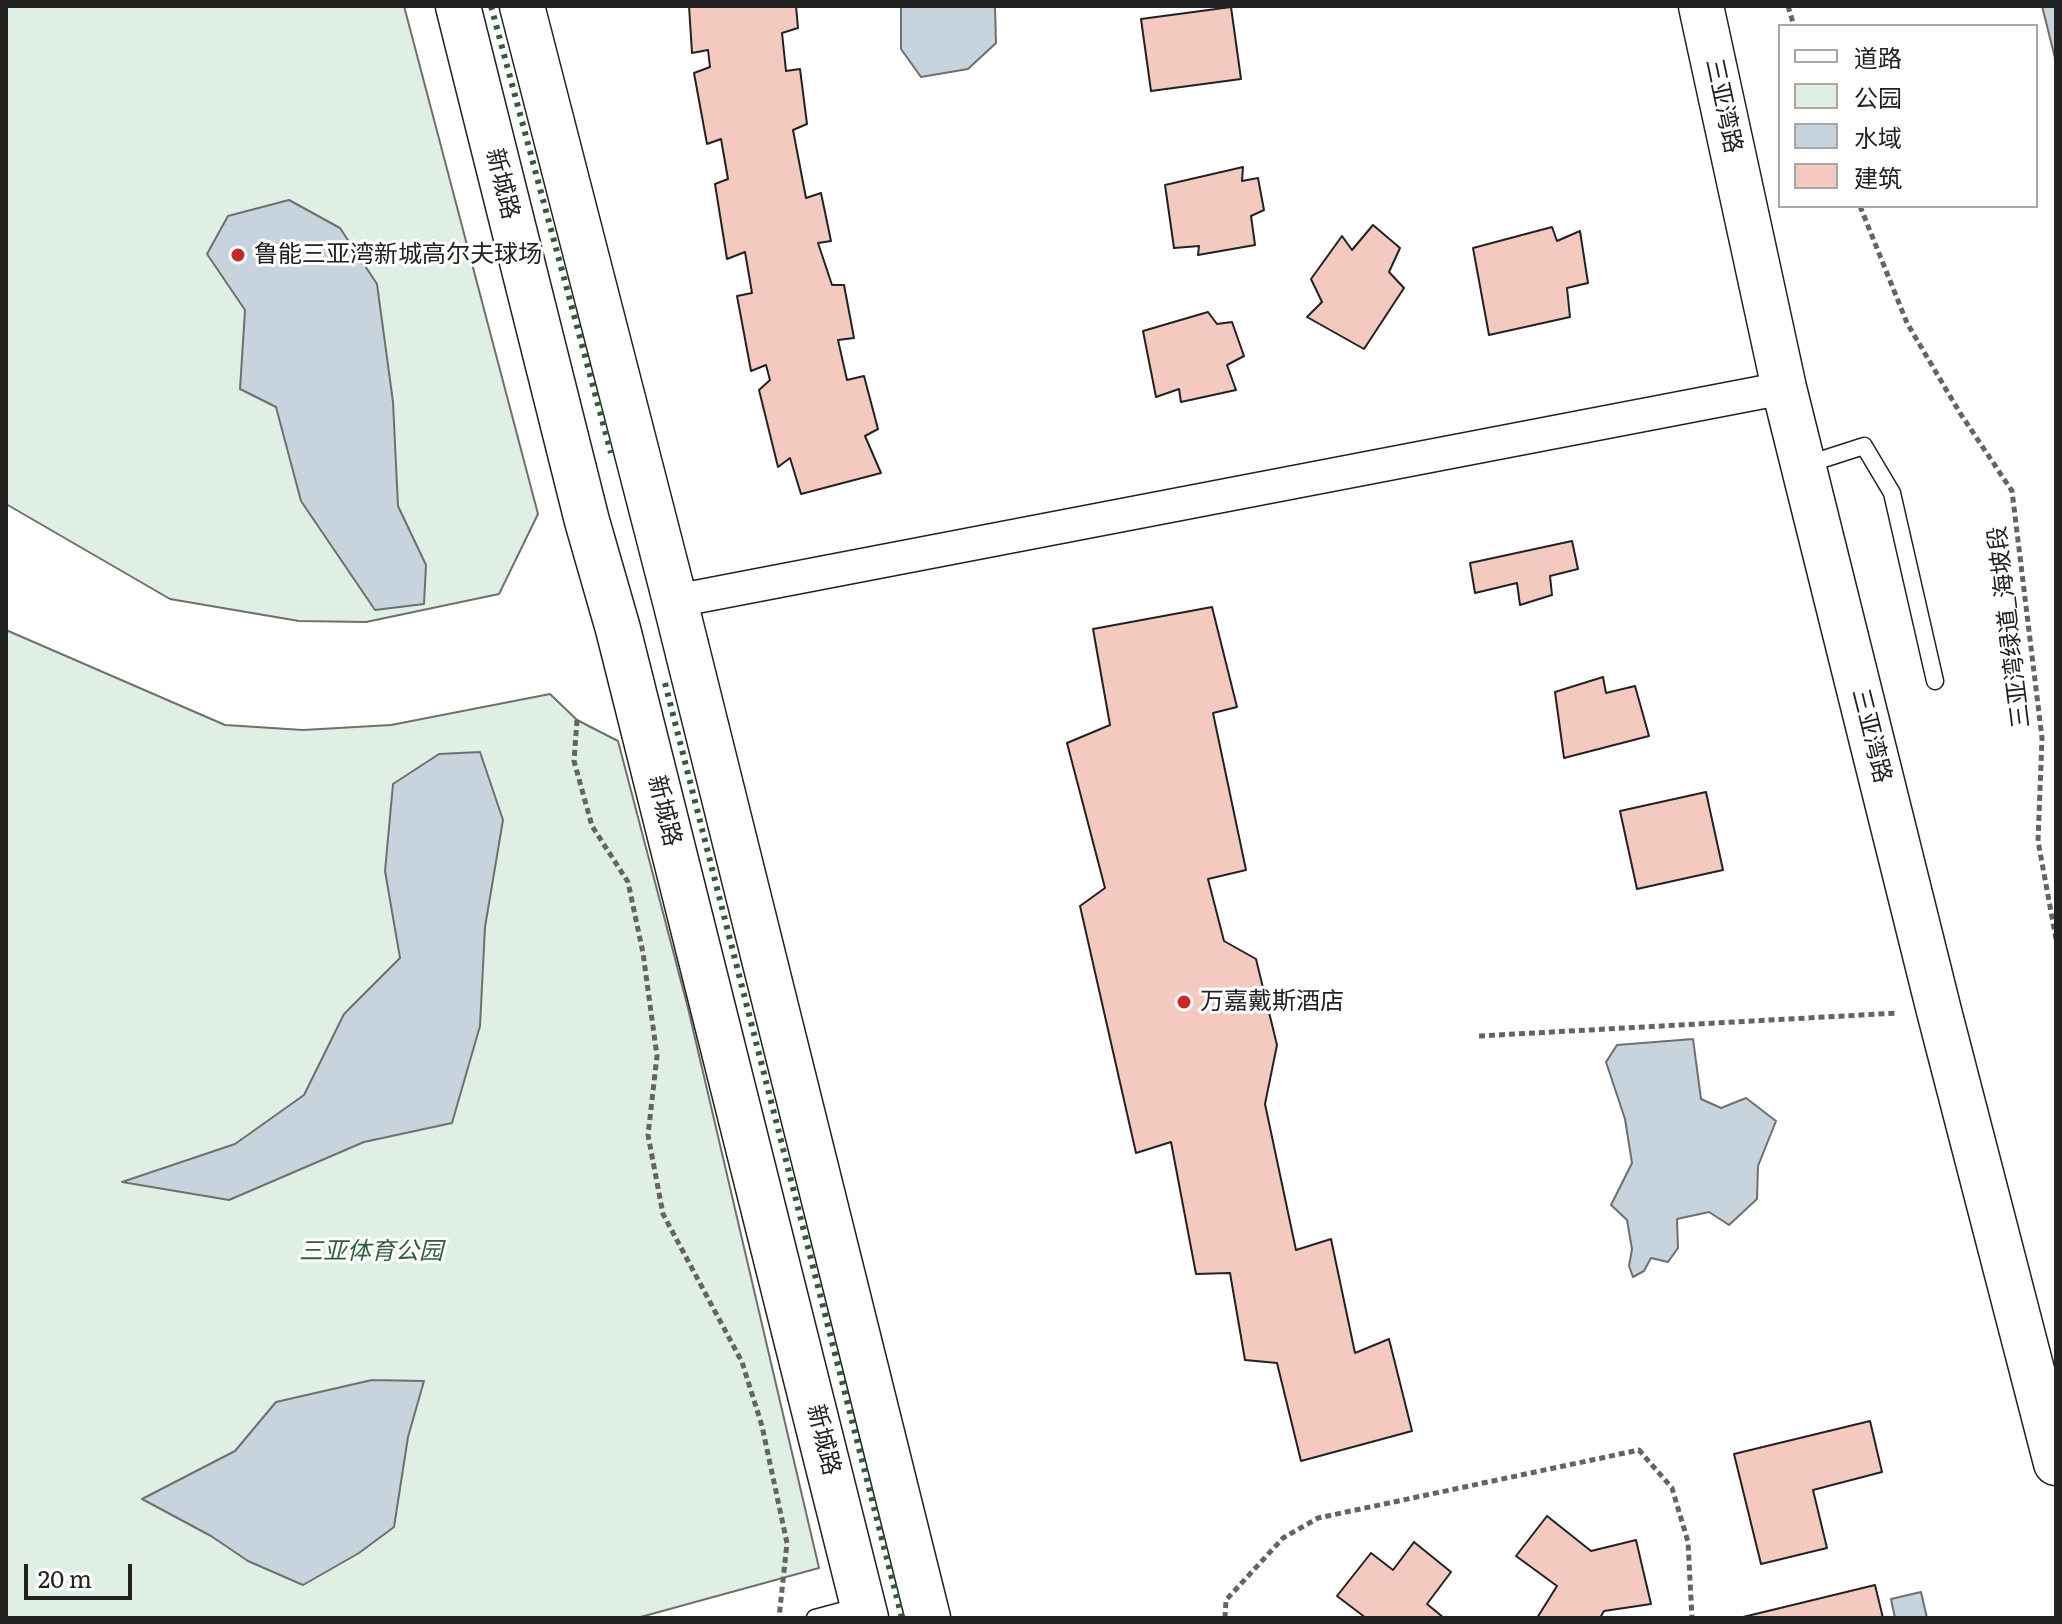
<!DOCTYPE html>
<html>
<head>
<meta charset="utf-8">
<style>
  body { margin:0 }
  #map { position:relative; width:2062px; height:1624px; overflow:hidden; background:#fff; font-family:Literata,"Noto Sans SC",serif }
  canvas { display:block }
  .frame { position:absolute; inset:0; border:8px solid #222; pointer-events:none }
  .legend { position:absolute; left:1778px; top:24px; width:260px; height:184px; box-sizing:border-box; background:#fff; border:2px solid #a7a7a7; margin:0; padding:10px 14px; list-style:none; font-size:24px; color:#222 }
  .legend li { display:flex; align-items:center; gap:16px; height:40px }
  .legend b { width:40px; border:2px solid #a7a7a7 }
  .scale { position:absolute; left:24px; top:1564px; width:108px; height:36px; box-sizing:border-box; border:4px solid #222; border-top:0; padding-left:10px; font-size:24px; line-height:28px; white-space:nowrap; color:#222; -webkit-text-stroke:6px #fff; paint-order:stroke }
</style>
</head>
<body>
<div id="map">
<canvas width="2062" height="1624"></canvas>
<div class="frame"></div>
<ul class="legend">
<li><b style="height:10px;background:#fff"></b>道路</li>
<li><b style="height:22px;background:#e0efe3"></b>公园</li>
<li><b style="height:22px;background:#c7d3dd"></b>水域</li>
<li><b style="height:22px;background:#f3c9c0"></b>建筑</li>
</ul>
<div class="scale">20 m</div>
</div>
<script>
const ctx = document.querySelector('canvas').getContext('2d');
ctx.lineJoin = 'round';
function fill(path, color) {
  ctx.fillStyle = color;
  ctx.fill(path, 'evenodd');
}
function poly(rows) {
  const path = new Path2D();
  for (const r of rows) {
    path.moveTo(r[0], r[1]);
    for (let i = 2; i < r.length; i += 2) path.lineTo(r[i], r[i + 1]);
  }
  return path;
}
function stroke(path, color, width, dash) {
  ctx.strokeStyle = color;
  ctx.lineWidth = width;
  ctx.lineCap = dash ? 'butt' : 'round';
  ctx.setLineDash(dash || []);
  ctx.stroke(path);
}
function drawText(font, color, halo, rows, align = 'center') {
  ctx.font = font + ' Literata,"Noto Sans SC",serif';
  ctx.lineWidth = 6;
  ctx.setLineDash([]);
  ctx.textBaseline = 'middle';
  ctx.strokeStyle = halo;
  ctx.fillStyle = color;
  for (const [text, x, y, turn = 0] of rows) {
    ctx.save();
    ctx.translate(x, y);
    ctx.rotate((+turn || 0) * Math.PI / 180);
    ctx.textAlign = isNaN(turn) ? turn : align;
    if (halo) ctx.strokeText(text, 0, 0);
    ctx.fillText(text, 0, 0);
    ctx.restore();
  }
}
const green = poly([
  [6,6,404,6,538,514,499,594,366,622,299,621,170,599,6,504,6,6],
  [6,630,225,725,303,730,391,725,550,694,577,720,618,741,688,1008,819,1568,637,1618,6,1618,6,630]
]);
fill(green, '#e0efe3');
stroke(green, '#6f6f6f', 2);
const water = poly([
  [901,6,995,6,996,43,968,69,921,77,901,49,901,6],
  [2042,6,2056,6,2056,62,2042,6],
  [289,200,340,228,377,284,393,402,398,506,426,565,424,604,375,610,301,501,276,407,240,389,245,310,207,254,228,216,289,200],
  [480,752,503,820,485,927,480,1026,452,1123,364,1142,229,1200,122,1182,235,1144,304,1095,344,1014,400,958,385,871,393,784,439,754,480,752],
  [1693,1039,1701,1099,1721,1108,1746,1098,1776,1121,1758,1166,1757,1199,1729,1225,1709,1212,1677,1219,1678,1248,1668,1262,1651,1258,1644,1271,1633,1277,1629,1266,1632,1249,1627,1220,1611,1205,1632,1163,1625,1119,1606,1062,1617,1045,1693,1039],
  [372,1380,424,1381,408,1437,394,1527,359,1553,303,1585,248,1561,211,1536,142,1499,235,1451,276,1402,372,1380],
  [1921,1592,1927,1618,1895,1618,1891,1599,1921,1592]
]);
fill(water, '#c7d3dd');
stroke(water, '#6f6f6f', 2);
const building = poly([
  [689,6,796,6,798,28,782,33,786,71,800,69,807,124,793,130,806,198,821,193,831,241,818,243,832,285,844,285,854,338,838,340,847,380,864,376,878,429,865,436,881,473,801,494,790,458,778,467,759,390,770,380,766,365,751,371,737,296,752,293,745,252,727,259,715,184,728,179,721,139,707,144,694,73,710,67,708,50,692,53,689,6],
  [1231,7,1241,79,1151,91,1141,19,1231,7],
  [1243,167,1242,181,1258,178,1264,210,1251,216,1255,245,1198,255,1199,246,1174,248,1165,185,1243,167],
  [1373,225,1400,248,1389,272,1404,288,1364,349,1307,317,1322,302,1311,279,1342,236,1352,250,1373,225],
  [1552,227,1557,241,1580,231,1588,283,1567,288,1570,317,1489,335,1473,248,1552,227],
  [1208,312,1217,324,1232,322,1244,356,1227,365,1236,390,1181,402,1179,389,1156,397,1143,331,1208,312],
  [1572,541,1578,569,1550,576,1552,595,1520,605,1517,583,1475,593,1470,563,1572,541],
  [1212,607,1237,707,1213,713,1246,870,1208,879,1224,941,1256,959,1277,1045,1265,1104,1296,1250,1331,1239,1355,1353,1389,1339,1412,1431,1301,1461,1277,1363,1245,1360,1230,1273,1196,1274,1171,1142,1136,1153,1080,906,1105,888,1067,743,1110,725,1093,629,1212,607],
  [1603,677,1606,693,1635,686,1649,736,1564,758,1555,692,1603,677],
  [1706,792,1723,870,1637,889,1620,811,1706,792],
  [1870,1421,1882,1472,1813,1490,1827,1548,1761,1564,1734,1454,1870,1421],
  [1547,1516,1591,1551,1636,1540,1651,1604,1604,1611,1600,1618,1537,1618,1557,1586,1516,1556,1547,1516],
  [1414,1542,1451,1572,1427,1604,1444,1618,1366,1618,1337,1596,1371,1553,1393,1570,1414,1542],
  [1875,1585,1883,1618,1739,1618,1875,1585]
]);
fill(building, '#f3c9c0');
stroke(building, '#222', 2);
const lane = poly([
  [1805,465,1864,446,1892,493,1935,681],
  [815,1618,860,1606]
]);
const street = poly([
  [675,601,1784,388]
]);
const primary = poly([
  [458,6,587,521,618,629,866,1618],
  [522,6,675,601,928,1618],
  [1701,6,1784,388,1939,1011,2056,1463]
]);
stroke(lane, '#222', 19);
stroke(street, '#222', 35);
stroke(primary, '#222', 47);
stroke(poly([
  [1788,6,1794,26],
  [1860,206,1907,323,1960,413,2012,491,2042,738,2038,841,2056,939],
  [577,720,574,761,592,826,628,882,643,953,657,1056,648,1135,663,1214,742,1362,762,1426,787,1543,779,1618],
  [1479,1036,1898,1013],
  [1225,1618,1226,1600,1283,1538,1318,1518,1639,1450,1672,1488,1688,1542,1692,1618]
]), '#646464', 5, [6, 4]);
stroke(lane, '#fff', 16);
stroke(street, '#fff', 32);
stroke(primary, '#fff', 44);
stroke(poly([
  [491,6,611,453],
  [665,683,902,1618]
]), '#2f5e38', 6, [4, 6]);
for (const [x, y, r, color] of [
  [238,255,8,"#c62828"],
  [1184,1002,8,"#c62828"]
]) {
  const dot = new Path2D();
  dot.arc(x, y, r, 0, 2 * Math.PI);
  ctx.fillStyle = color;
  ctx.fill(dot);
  stroke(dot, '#fff', 3);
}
drawText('24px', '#222', '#fff', [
  ["三亚湾路",1723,106,78],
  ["新城路",502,184,76],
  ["三亚湾绿道_海坡段",2010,627,-97],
  ["三亚湾路",1871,736,76],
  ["新城路",664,811,76],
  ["新城路",823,1440,76]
]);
drawText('24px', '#222', '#fff', [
  ["鲁能三亚湾新城高尔夫球场",254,255],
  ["万嘉戴斯酒店",1200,1002]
], 'left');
drawText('italic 24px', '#2f5e38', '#fff', [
  ["三亚体育公园",371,1252]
]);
</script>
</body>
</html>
